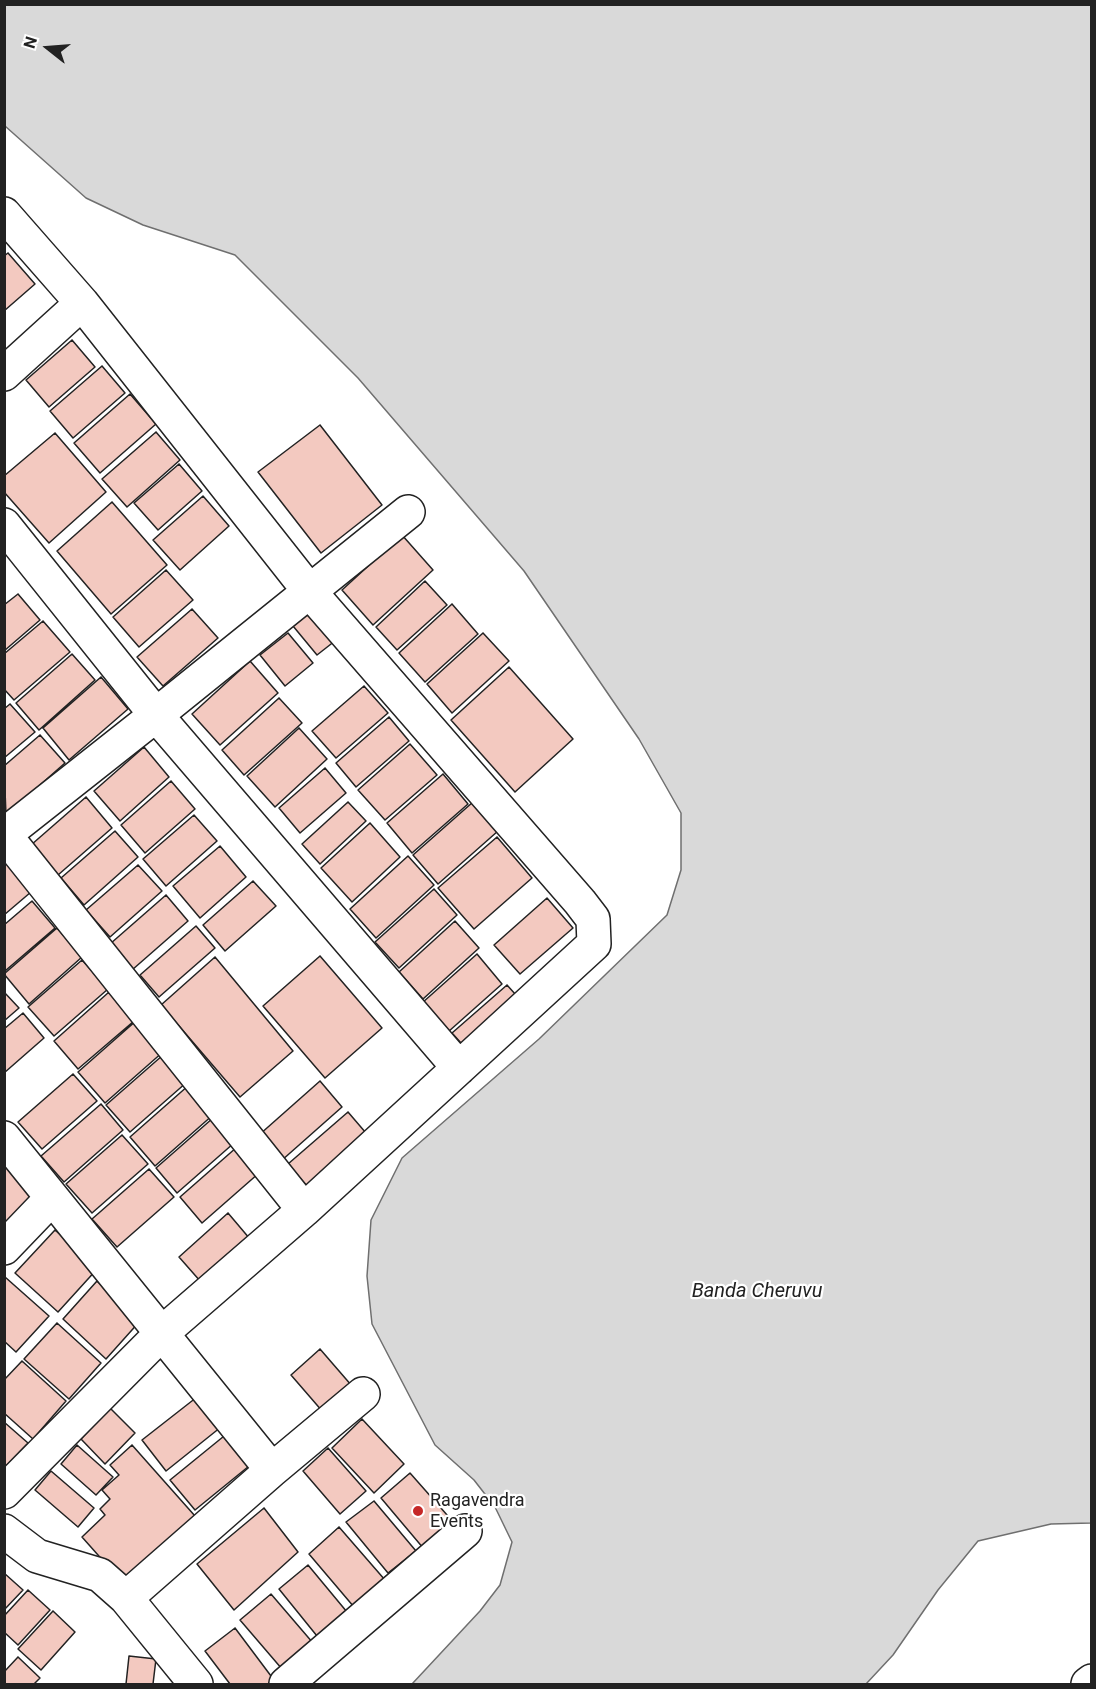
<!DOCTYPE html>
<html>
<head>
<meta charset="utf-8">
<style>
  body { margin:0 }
  #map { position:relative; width:1096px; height:1689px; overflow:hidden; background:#fff; font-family:Roboto,sans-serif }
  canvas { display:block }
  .frame { position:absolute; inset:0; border:6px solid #222; pointer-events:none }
  .north { position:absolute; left:18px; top:18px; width:60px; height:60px; -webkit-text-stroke:4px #fff; paint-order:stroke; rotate:287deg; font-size:16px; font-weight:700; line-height:24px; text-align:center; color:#222 }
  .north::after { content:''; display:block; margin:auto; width:21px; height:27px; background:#222; clip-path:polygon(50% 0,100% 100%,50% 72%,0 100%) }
</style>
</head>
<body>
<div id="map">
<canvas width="1096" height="1689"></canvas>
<div class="frame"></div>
<div class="north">N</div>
</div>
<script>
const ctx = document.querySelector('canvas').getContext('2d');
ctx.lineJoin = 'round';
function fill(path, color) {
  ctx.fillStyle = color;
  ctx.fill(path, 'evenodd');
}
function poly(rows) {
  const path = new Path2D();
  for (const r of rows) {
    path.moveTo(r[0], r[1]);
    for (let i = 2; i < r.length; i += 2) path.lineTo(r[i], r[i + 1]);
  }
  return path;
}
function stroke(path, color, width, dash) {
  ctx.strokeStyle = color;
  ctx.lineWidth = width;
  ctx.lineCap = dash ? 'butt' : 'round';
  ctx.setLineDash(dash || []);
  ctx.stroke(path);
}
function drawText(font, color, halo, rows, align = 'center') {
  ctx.font = font + ' Roboto,sans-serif';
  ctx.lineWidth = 4.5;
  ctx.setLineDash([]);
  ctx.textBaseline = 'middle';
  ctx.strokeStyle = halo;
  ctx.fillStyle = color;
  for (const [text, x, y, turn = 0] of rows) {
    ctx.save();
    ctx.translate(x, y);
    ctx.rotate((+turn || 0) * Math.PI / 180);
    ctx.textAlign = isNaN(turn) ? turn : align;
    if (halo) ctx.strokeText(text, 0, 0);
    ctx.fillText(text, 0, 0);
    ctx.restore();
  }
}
const water = poly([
  [5,4,1091,5,1091,1523,1051,1524,978,1541,938,1590,893,1655,866,1684,412,1684,480,1611,500,1585,512,1542,495,1507,474,1480,435,1445,372,1324,367,1276,371,1220,402,1158,539,1039,667,915,681,870,681,813,639,739,524,571,358,378,235,255,143,225,86,198,5,126,5,4]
]);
fill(water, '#d9d9d9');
stroke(water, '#6f6f6f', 1.5);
const building = poly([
  [8,253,35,284,4,311,4,256,8,253],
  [72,340,95,367,49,407,26,380,72,340],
  [102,366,125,393,73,438,50,411,102,366],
  [130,394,156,424,100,473,74,443,130,394],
  [320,425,382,505,321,553,258,472,320,425],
  [156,432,180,460,127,507,102,479,156,432],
  [55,433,106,492,49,543,4,492,4,476,55,433],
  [179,464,202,491,158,530,134,503,179,464],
  [203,496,229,526,180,570,153,540,203,496],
  [112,502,167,565,111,614,57,551,112,502],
  [402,535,433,570,373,625,342,590,402,535],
  [166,570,193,600,139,647,113,617,166,570],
  [425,581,447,605,397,650,376,627,425,581],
  [18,594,40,620,4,651,4,605,18,594],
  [452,604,478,634,425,682,399,653,452,604],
  [315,608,340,637,317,655,293,626,315,608],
  [192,609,218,638,163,686,137,657,192,609],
  [43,621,70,652,14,700,4,689,4,654,43,621],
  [288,633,313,663,285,686,260,655,288,633],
  [483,633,509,661,452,713,427,684,483,633],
  [72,654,95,680,39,730,16,703,72,654],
  [250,661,278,693,220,745,192,714,250,661],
  [509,667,573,739,515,792,451,720,509,667],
  [101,677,128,709,69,760,43,728,101,677],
  [364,686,388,713,336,758,312,731,364,686],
  [279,698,302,723,244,775,222,750,279,698],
  [10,704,35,732,4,758,4,709,10,704],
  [389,717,409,741,356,787,336,763,389,717],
  [299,728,327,759,275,807,247,776,299,728],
  [40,735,65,763,6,815,4,766,40,735],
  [410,744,437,775,385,820,358,790,410,744],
  [144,747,169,777,120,821,94,791,144,747],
  [325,768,346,793,300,833,279,808,325,768],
  [443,774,468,804,412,853,387,823,443,774],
  [171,781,195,809,145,853,121,825,171,781],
  [86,797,112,828,58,875,31,845,86,797],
  [348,802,366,821,320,864,302,844,348,802],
  [473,802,498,831,438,884,413,855,473,802],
  [194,815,217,841,166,886,143,859,194,815],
  [370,823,400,857,352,902,321,868,370,823],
  [115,831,138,857,84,905,61,878,115,831],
  [497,837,532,878,474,929,438,888,497,837],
  [220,846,246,877,200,918,173,886,220,846],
  [408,856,434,885,376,938,350,909,408,856],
  [6,863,31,892,4,915,4,865,6,863],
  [138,865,162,891,110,937,86,910,138,865],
  [253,881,276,906,225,951,203,925,253,881],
  [434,889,457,915,399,968,375,942,434,889],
  [166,895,188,921,132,970,110,944,166,895],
  [547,898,573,928,520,974,494,945,547,898],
  [32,901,55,928,5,971,4,925,32,901],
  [455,921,479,948,423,999,399,972,455,921],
  [196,926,215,948,159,997,140,975,196,926],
  [57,928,82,957,29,1004,4,974,57,928],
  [477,954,502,984,448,1032,422,1003,477,954],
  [320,956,382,1028,325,1078,263,1006,320,956],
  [215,957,293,1051,240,1097,161,1005,215,957],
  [82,960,108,989,54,1036,28,1007,82,960],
  [507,985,525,1005,470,1053,452,1033,507,985],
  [4,992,19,1008,4,1021,4,992],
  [109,992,134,1021,78,1069,54,1041,109,992],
  [23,1013,44,1038,4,1073,4,1029,23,1013],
  [137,1020,164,1051,105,1103,78,1072,137,1020],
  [163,1055,187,1082,130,1132,106,1105,163,1055],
  [73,1074,97,1101,42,1149,18,1122,73,1074],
  [320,1081,342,1107,281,1161,259,1135,320,1081],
  [189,1085,214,1114,155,1166,130,1137,189,1085],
  [101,1104,123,1130,64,1182,41,1156,101,1104],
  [348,1112,372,1140,312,1192,288,1164,348,1112],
  [213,1118,234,1143,177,1193,156,1168,213,1118],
  [122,1135,148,1164,92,1213,66,1184,122,1135],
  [237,1147,259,1173,202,1223,180,1197,237,1147],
  [4,1164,38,1195,4,1232,4,1164],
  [149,1169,174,1197,117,1247,92,1219,149,1169],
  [228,1213,250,1239,201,1282,179,1257,228,1213],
  [55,1230,98,1268,58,1312,15,1273,55,1230],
  [5,1277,49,1316,16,1352,4,1341,5,1277],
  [97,1281,140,1321,106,1359,63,1319,97,1281],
  [57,1323,101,1363,69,1399,24,1359,57,1323],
  [320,1349,352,1386,323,1412,291,1375,320,1349],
  [22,1361,66,1401,33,1439,4,1413,4,1380,22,1361],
  [197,1397,221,1427,166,1471,142,1440,197,1397],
  [110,1408,135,1433,105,1464,81,1439,110,1408],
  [362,1419,404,1464,374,1493,332,1448,362,1419],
  [4,1422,28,1443,4,1468,4,1422],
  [229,1432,254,1462,195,1510,170,1480,229,1432],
  [77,1445,113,1477,96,1495,61,1464,77,1445],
  [132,1445,195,1516,122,1582,82,1537,105,1515,100,1509,110,1499,102,1490,119,1475,110,1465,132,1445],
  [328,1448,366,1491,340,1514,303,1471,328,1448],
  [51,1471,94,1508,78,1527,35,1490,51,1471],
  [410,1473,455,1524,424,1549,381,1498,410,1473],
  [374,1501,416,1551,388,1573,346,1522,374,1501],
  [264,1508,298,1552,234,1610,197,1564,264,1508],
  [339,1527,385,1580,354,1607,309,1554,339,1527],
  [308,1565,347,1612,317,1636,279,1589,308,1565],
  [4,1573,23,1590,4,1610,4,1573],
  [28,1590,50,1610,18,1645,4,1632,4,1616,28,1590],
  [271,1594,313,1643,282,1669,240,1620,271,1594],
  [53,1611,75,1632,41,1670,18,1649,53,1611],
  [235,1628,274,1680,268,1684,230,1684,205,1651,235,1628],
  [129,1656,156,1659,153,1684,126,1684,129,1656],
  [18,1657,40,1678,34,1684,4,1684,4,1672,18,1657]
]);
fill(building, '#f3c9c0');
stroke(building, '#222', 1.5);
const minor = poly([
  [4,214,82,303,310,592,580,902,593,919,594,944,304,1210,162,1333,4,1492],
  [4,374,82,303],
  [4,525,156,715,459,1068],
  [4,834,304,1210],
  [4,835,156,715,408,512],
  [4,1138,272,1470],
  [4,1248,52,1198],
  [4,1531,37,1556,100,1575,126,1598,196,1684],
  [126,1598,272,1470,363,1394],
  [286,1684,465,1531],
  [1088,1684,1092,1681]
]);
stroke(minor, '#222', 36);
stroke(minor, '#fff', 33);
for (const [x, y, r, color] of [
  [418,1511,6,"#c62828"]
]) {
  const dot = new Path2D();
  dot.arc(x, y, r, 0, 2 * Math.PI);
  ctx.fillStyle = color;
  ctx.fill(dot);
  stroke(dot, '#fff', 2);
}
drawText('18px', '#222', '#fff', [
  ["Ragavendra",430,1501],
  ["Events",430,1522]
], 'left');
drawText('italic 20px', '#222', '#fff', [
  ["Banda Cheruvu",757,1292]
]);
</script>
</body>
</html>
